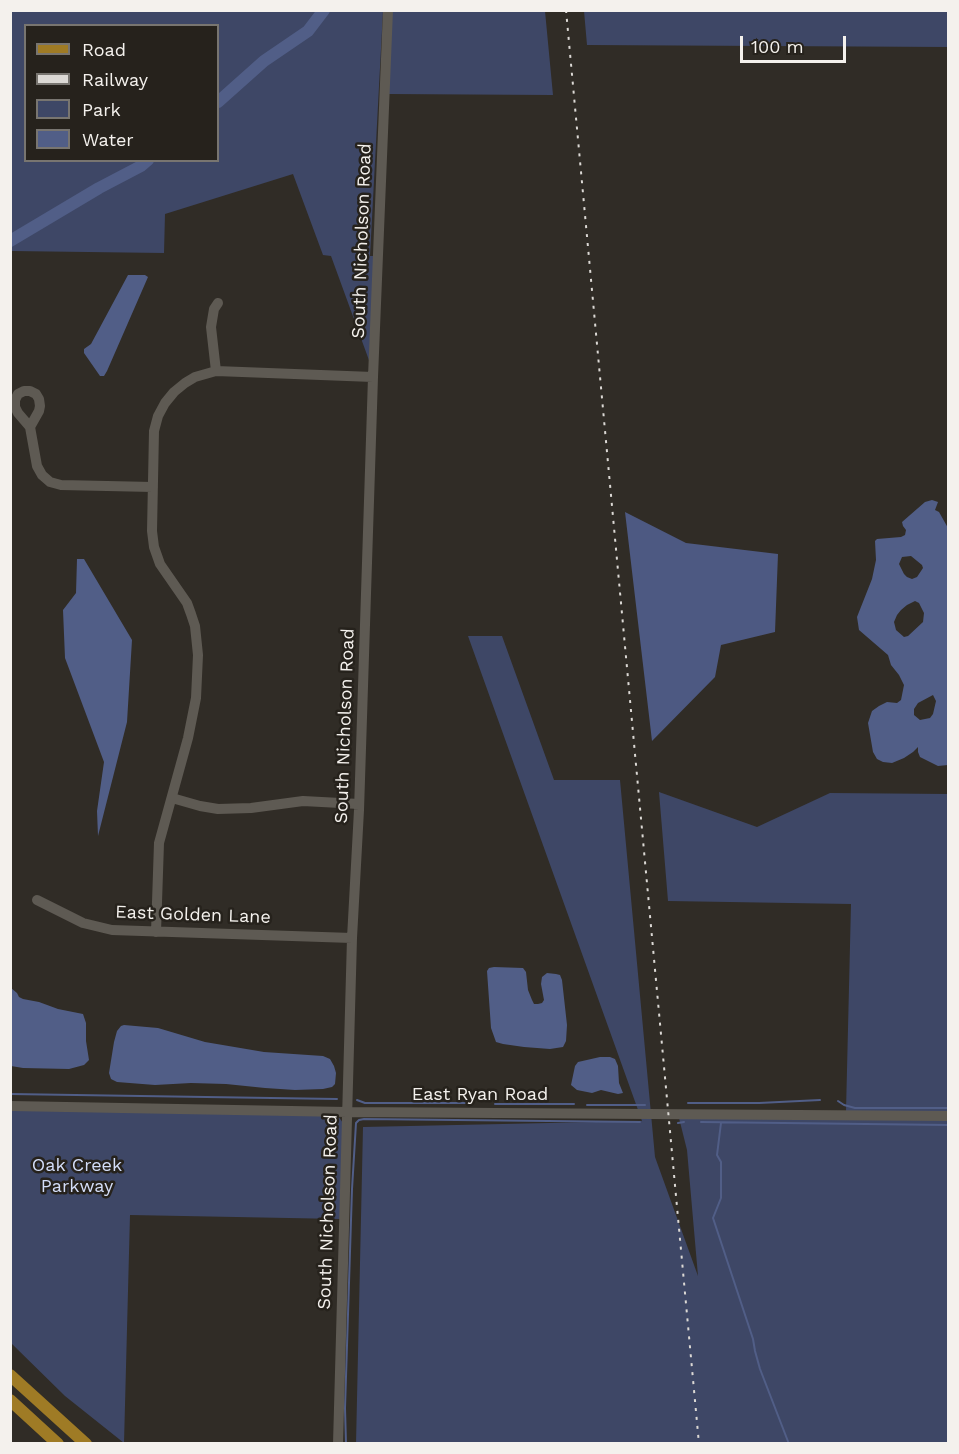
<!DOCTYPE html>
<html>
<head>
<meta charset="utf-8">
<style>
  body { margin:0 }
  #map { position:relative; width:959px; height:1454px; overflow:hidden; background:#302c26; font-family:"Work Sans",sans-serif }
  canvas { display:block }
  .frame { position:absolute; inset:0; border:12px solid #f4f1ed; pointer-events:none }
  .legend { position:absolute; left:24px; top:24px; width:195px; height:138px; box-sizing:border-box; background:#26221c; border:2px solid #787570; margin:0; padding:8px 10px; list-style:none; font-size:18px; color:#f4f1ed }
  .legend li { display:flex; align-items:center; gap:12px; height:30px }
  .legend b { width:30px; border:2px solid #787570 }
  .scale { position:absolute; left:740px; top:36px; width:106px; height:27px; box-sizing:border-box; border:3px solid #f4f1ed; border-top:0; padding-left:8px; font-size:18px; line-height:21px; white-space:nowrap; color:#f4f1ed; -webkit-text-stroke:4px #26221c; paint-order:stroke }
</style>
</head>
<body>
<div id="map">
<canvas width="959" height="1454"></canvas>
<div class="frame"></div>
<ul class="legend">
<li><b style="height:8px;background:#9f7b25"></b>Road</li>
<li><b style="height:8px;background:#dcd9d5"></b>Railway</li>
<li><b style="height:16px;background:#3e4766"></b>Park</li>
<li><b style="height:16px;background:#515e87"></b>Water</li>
</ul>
<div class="scale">100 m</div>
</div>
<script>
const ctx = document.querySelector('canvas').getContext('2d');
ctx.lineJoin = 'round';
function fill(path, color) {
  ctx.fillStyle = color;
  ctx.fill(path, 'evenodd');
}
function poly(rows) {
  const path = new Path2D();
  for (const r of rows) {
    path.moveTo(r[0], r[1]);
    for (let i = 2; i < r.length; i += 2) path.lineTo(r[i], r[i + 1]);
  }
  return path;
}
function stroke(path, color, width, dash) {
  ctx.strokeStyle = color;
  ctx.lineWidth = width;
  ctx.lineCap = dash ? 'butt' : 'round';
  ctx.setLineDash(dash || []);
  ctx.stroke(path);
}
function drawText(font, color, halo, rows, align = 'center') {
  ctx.font = font + ' "Work Sans",sans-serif';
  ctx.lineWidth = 5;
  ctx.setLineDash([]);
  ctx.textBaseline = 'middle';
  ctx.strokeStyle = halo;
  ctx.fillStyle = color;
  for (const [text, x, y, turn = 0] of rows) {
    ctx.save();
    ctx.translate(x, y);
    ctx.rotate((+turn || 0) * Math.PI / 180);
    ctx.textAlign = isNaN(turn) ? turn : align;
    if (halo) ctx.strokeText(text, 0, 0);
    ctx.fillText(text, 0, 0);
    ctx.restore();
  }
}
fill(poly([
  [11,11,383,11,370,256,378,256,370,363,331,256,323,255,293,174,165,214,164,253,11,251],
  [26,26,218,26,218,160,26,160],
  [392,11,545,11,553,95,388,94],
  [584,11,948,11,948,47,587,45],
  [468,636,502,636,554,780,620,780,655,1157,698,1276,687,1150,679,1118,948,1120,948,1443,356,1444,363,1127,642,1121],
  [659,792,757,827,830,793,948,794,948,1112,846,1111,851,904,668,901],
  [10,1109,338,1116,343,1123,341,1219,130,1215,124,1443,65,1396,11,1343]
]), '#3e4766');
fill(poly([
  [625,512,686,543,778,554,775,632,721,645,715,677,652,741]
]), '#4d5982');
fill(poly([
  [128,275,145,275,148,277,107,371,104,376,100,376,84,353,84,349,91,344,98,331],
  [932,500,938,502,935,510,939,512,948,528,948,765,938,766,920,757,918,752,918,747,913,752,904,758,892,763,883,762,877,759,873,752,868,723,872,711,879,706,887,702,897,703,901,700,904,685,899,675,891,665,888,655,859,630,857,617,872,579,876,560,875,541,877,539,901,537,905,535,906,530,903,526,902,522,925,502],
  [911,556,922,565,923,568,917,577,912,579,907,577,904,574,899,564,902,557],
  [915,601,919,603,924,613,923,622,908,636,904,637,896,630,894,622,897,615,901,610,907,605],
  [933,695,936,701,933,714,930,718,920,720,914,715,914,709,918,703],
  [77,559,84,559,132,640,127,722,98,836,97,811,104,762,65,658,63,610,76,593],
  [494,967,523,968,526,972,528,990,532,1000,534,1004,538,1004,542,1003,544,1000,541,984,542,977,547,973,556,974,560,975,562,980,567,1025,566,1041,563,1047,550,1049,524,1047,503,1044,496,1042,491,1028,487,971,489,968],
  [11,988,17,993,19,997,23,999,39,1002,58,1009,83,1014,86,1023,86,1041,89,1060,84,1065,69,1069,23,1068,11,1066],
  [124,1025,158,1028,205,1042,264,1052,323,1056,330,1059,334,1066,336,1073,335,1084,332,1087,323,1089,295,1090,265,1088,226,1084,191,1083,155,1085,117,1082,111,1079,109,1073,114,1042,117,1031,121,1026],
  [600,1057,610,1057,615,1059,618,1066,619,1083,623,1093,618,1094,601,1090,592,1093,577,1090,571,1085,575,1066,578,1062]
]), '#515e87');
stroke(poly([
  [10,1094,337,1099],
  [357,1100,365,1103,472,1103],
  [838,1101,844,1105,855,1108,948,1108],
  [688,1103,759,1103,820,1100],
  [495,1104,574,1104],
  [587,1105,645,1105],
  [701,1122,948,1125],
  [678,1123,684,1122],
  [721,1123,717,1155,721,1162,721,1198,713,1218,753,1339,755,1351,760,1369,789,1444],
  [346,1444,345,1408,352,1189,356,1123,359,1120,364,1119,640,1122]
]), '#515e87', 2);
stroke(poly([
  [218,102,264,61,308,31,324,10],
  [10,241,99,188,141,166,148,160]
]), '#515e87', 12);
stroke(poly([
  [216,371,211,327,214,309,218,303],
  [30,427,39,411,40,406,39,399,36,394,30,391,24,391,18,394,15,400,15,407,18,413,30,427,37,466,42,475,50,482,61,485,153,487],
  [172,798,200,806,218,809,251,808,303,801,359,804],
  [37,900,83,923,112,930,352,938],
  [156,932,159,843,188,738,196,698,198,655,195,626,191,614,187,603,160,564,154,547,152,531,154,431,158,416,165,403,174,392,185,383,195,377,216,371,373,377],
  [10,1106,347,1112,948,1116],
  [338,1444,352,938,359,810,373,377,388,10]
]), '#5e5a53', 10);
stroke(poly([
  [10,1375,86,1444],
  [10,1400,58,1444]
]), '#9f7b25', 12);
stroke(poly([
  [566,10,699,1444]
]), '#dcd9d5', 2, [3, 6]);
drawText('18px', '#f4f1ed', '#26221c', [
  ["South Nicholson Road",362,241,-88],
  ["South Nicholson Road",345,726,-88],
  ["East Golden Lane",193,915,2],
  ["East Ryan Road",480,1095],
  ["South Nicholson Road",328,1212,-88]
]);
drawText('18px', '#d3ddf8', '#26221c', [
  ["Oak Creek",77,1166],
  ["Parkway",77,1187]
]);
</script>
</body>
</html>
